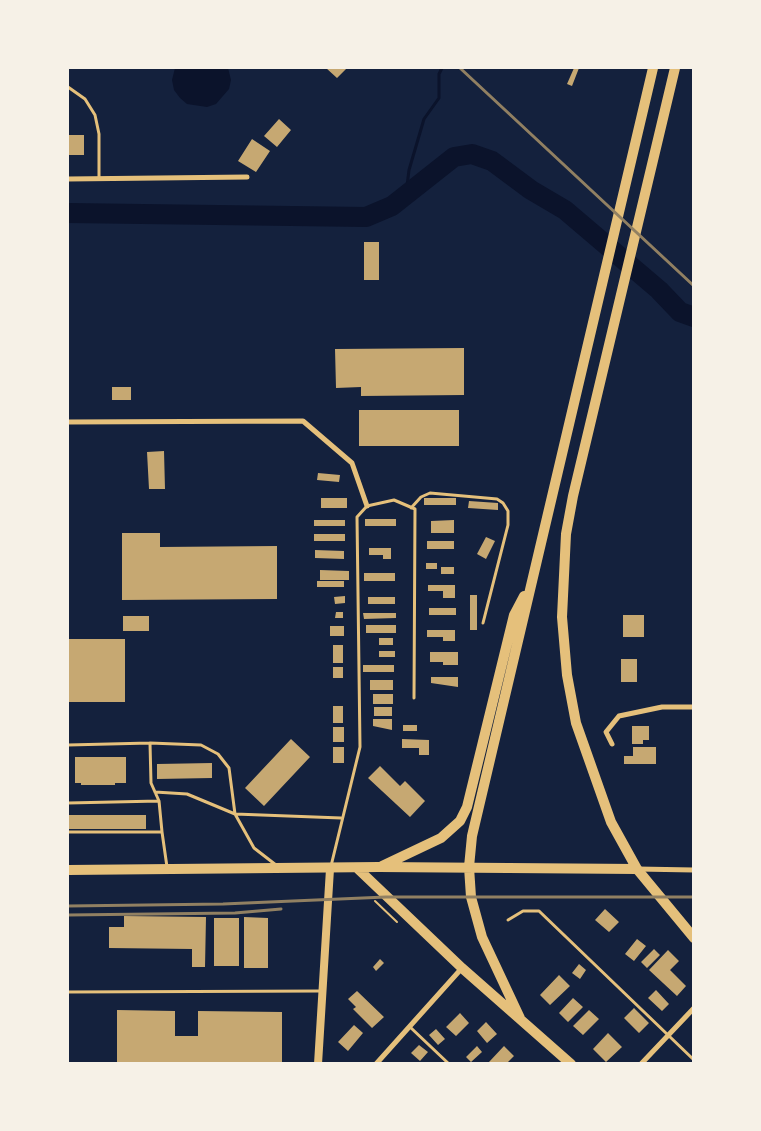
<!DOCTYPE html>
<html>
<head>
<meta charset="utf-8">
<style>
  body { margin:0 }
  #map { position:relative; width:761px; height:1131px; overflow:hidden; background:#14213d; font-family:"Varela Round",sans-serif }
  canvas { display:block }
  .frame { position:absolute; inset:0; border:69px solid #f6f1e7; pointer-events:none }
</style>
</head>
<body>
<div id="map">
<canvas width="761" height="1131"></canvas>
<div class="frame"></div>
</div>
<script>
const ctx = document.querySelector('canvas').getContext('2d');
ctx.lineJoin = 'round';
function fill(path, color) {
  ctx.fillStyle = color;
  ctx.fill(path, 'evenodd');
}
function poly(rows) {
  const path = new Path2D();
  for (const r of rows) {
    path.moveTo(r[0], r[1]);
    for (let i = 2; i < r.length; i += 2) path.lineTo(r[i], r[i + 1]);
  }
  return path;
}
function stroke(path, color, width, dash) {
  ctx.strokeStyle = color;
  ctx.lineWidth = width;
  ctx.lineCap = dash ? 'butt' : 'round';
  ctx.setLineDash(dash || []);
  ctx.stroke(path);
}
fill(poly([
  [175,68,228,68,231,80,229,89,216,104,207,107,187,104,180,98,174,90,172,80]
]), '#0b132b');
stroke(poly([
  [406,194,409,170,424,119,439,98,439,74,442,68]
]), '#0b132b', 3);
stroke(poly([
  [68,213,366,217,392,206,454,157,472,154,492,161,531,190,565,210,659,290,680,312,694,317]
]), '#0b132b', 20);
fill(poly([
  [326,68,347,68,337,78],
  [574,68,579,68,572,86,567,84],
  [279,119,291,130,277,147,264,136],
  [68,135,84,135,84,155,68,155],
  [252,139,270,151,256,172,238,161],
  [364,242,379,242,379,280,364,280],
  [464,348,464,395,361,396,361,387,336,388,335,349],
  [112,387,131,387,131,400,112,400],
  [359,410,459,410,459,446,359,446],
  [164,451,165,489,149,489,147,452],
  [318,473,340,475,339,482,317,480],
  [321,498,347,498,347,508,321,508],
  [424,498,456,498,456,505,424,505],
  [469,501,498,503,498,510,468,508],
  [365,519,396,519,396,526,365,526],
  [314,520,345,520,345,526,314,526],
  [454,520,454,533,431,533,431,521],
  [122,533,160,533,160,547,277,546,277,599,122,600],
  [314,534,345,534,345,541,314,541],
  [486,537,495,541,486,559,477,554],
  [427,541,454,541,454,549,427,549],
  [369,548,391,548,391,559,383,559,383,555,369,555],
  [315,550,344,551,344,559,315,558],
  [426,563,437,563,437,569,426,569],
  [441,567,454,567,454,574,441,574],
  [320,570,349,571,349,580,320,580],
  [364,573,395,573,395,581,364,581],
  [317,581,344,581,344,587,317,587],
  [428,585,455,585,455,598,443,598,443,591,428,591],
  [470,595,477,595,477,630,470,630],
  [345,596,345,603,335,604,334,597],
  [368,597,395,597,395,604,368,604],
  [429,608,456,608,456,615,429,615],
  [336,612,343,612,343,618,335,618],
  [363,613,396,613,396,618,364,619],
  [623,615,644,615,644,637,623,637],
  [123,616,149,616,149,631,123,631],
  [366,625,396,625,396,633,366,633],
  [330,626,344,626,344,636,330,636],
  [427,630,455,630,455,641,443,641,443,637,427,637],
  [379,638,393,638,393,645,379,645],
  [68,639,125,639,125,702,68,702],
  [333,645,343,645,343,663,333,663],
  [379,651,395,651,395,657,379,657],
  [430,652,458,652,458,665,443,665,443,662,430,662],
  [621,659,637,659,637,682,621,682],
  [363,665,394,665,394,672,363,672],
  [333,667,343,667,343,678,333,678],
  [431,677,458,677,458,687,431,683],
  [370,680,393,680,393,690,370,690],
  [373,694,393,694,393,704,373,704],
  [333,706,343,706,343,723,333,723],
  [374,707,392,707,392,716,374,716],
  [373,719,392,719,392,730,373,726],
  [403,725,417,725,417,731,403,731],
  [632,726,649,726,649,740,643,740,643,744,632,744],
  [333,727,344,727,344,742,333,742],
  [291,739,310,757,264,806,245,788],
  [402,739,429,740,429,755,419,755,419,748,402,748],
  [333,747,344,747,344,763,333,763],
  [633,747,656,747,656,764,624,764,624,756,633,756],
  [75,757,126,757,126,783,115,783,115,785,81,785,81,783,75,783],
  [212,763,212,778,157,779,157,764],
  [380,766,400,786,405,781,425,801,410,817,368,778],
  [68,815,146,815,146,829,68,829],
  [605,909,619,922,609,932,595,920],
  [124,916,206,917,205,967,192,967,192,949,109,948,109,927,124,927],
  [244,917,268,918,268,968,244,968],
  [214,918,239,918,239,966,214,966],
  [637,939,646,946,634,961,625,954],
  [654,949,660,955,647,968,641,962],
  [668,950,679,961,670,970,686,986,677,996,649,970],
  [380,959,384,963,376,971,373,967],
  [579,964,586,970,580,979,572,973],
  [559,975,570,986,550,1005,540,995],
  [656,990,669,1004,662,1011,648,998],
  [357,991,384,1017,372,1028,353,1009,356,1007,348,999],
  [573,998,583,1007,568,1022,559,1013],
  [634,1008,649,1023,639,1033,624,1018],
  [117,1010,175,1011,175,1036,198,1036,198,1011,282,1012,282,1064,117,1064],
  [589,1010,599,1019,583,1035,573,1026],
  [460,1013,469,1023,456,1036,446,1027],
  [486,1022,497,1034,487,1043,477,1031],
  [354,1025,363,1033,348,1051,338,1042],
  [436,1029,445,1039,438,1045,429,1035],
  [608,1033,622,1047,606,1062,593,1049],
  [419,1045,428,1052,420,1061,411,1053],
  [477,1046,482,1052,471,1062,466,1057],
  [504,1046,514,1056,506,1064,491,1064,489,1062]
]), '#c6a872');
stroke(poly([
  [375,901,397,922]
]), '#e5c07b', 2);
stroke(poly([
  [68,87,85,99,95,115,99,134,99,179],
  [411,508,421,497,430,493,497,499,503,503,508,511,508,525,483,623],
  [150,743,201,745,218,754,229,768,235,814,254,848,276,865],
  [68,745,150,743,151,783,159,801],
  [155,792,187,794,235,814,341,818],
  [68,803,159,801,162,832],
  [68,832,162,832,167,867],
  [331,866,360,747,357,517,367,506,394,500,415,509,414,698],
  [508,920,523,911,539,911,694,1060],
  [68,992,321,991],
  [410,1027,449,1064]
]), '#e5c07b', 3);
stroke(poly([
  [68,179,247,177],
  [68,422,303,421,352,463,367,506],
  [612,744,606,732,619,716,662,707,694,707],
  [637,869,694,870],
  [376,1064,462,968],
  [641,1064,694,1008]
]), '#e5c07b', 5);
stroke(poly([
  [318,1064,330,869]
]), '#e5c07b', 8);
stroke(poly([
  [675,68,573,496,566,534,562,617,567,675,576,723,611,822,637,869,694,938],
  [382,866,441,838,460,821,467,807,514,615,524,596],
  [357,868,462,968,571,1064],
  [68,870,379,867,637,869],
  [520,1018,482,937,471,897,469,867,472,836,653,68]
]), '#e5c07b', 10);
stroke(poly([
  [460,68,694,286],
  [68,906,223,904,386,897,694,897],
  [68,915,235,913,281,909]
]), '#918062', 3);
</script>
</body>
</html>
